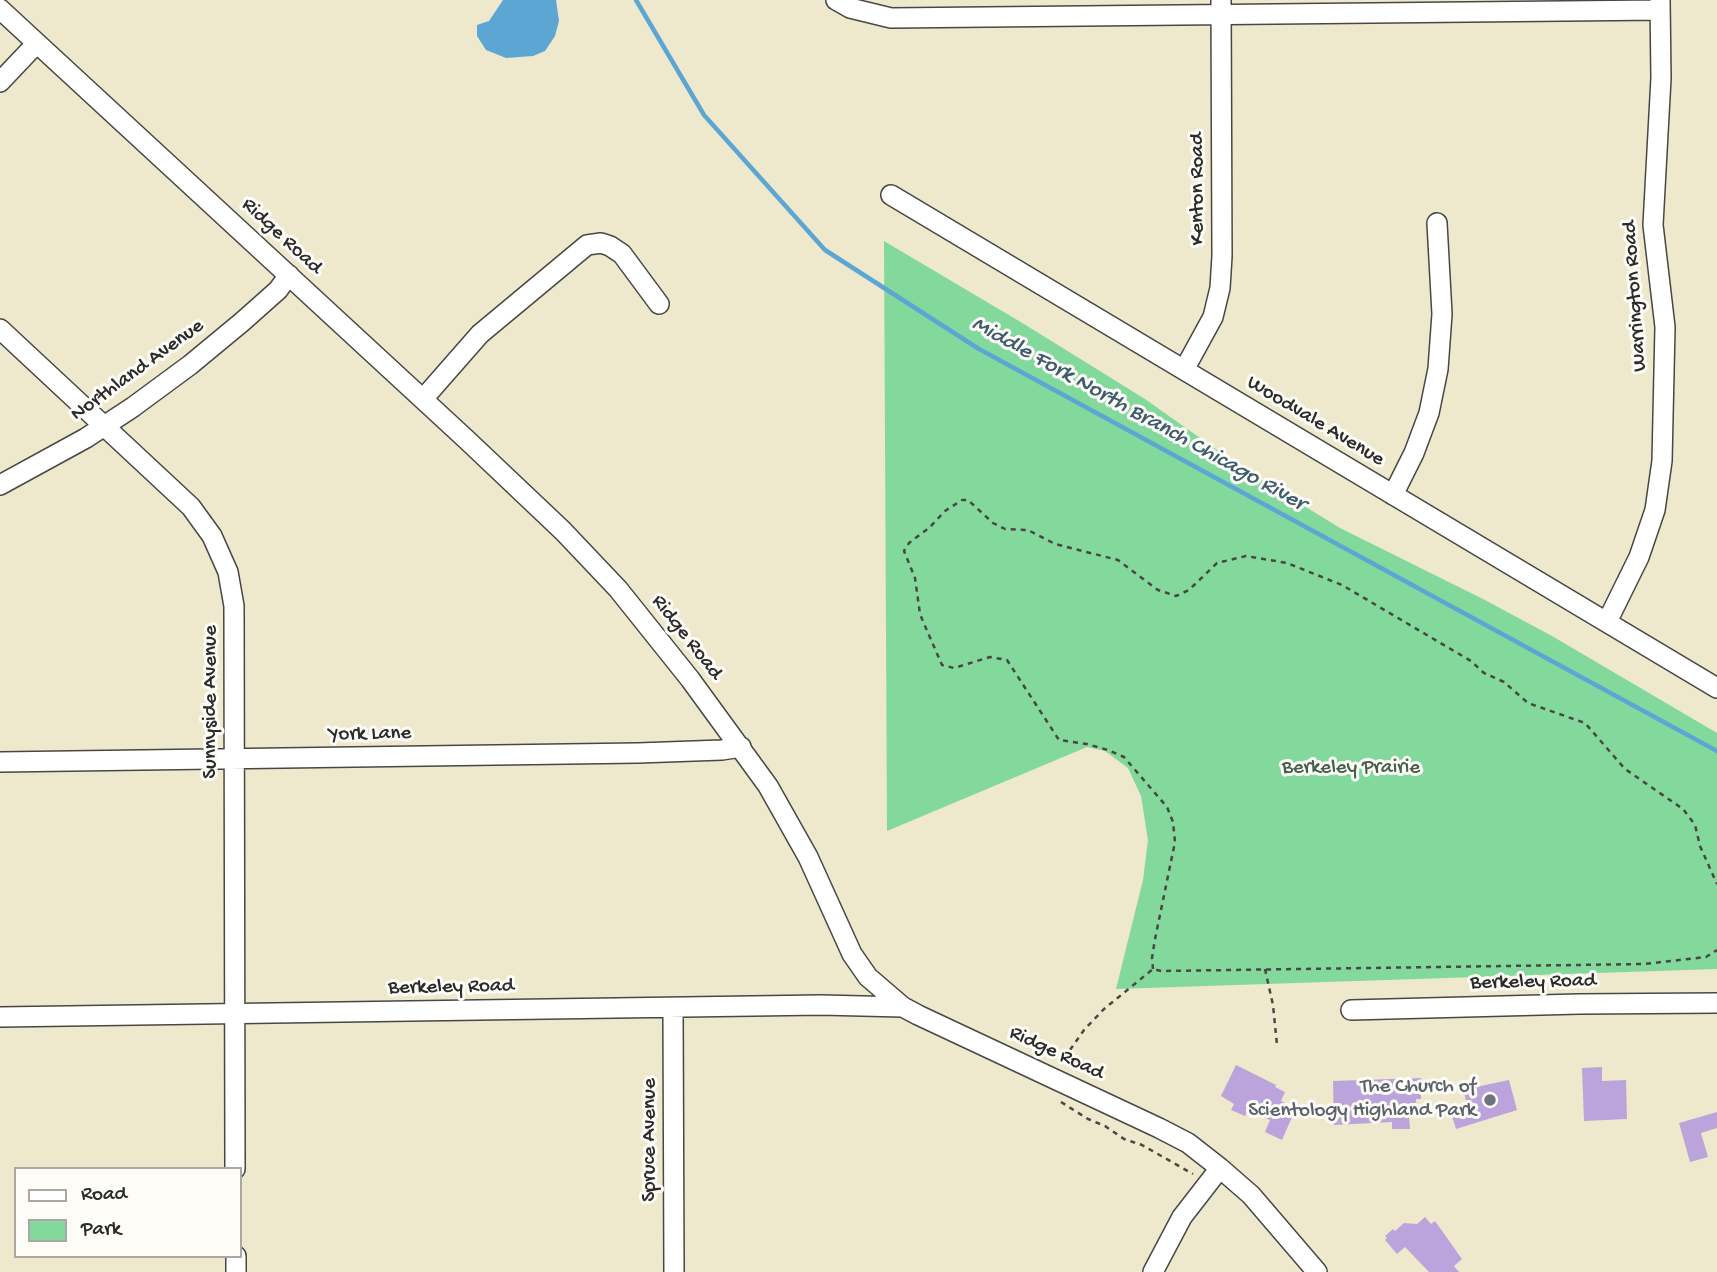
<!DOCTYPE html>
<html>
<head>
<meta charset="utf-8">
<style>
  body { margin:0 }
  #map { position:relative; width:1717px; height:1272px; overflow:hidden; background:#eee8cd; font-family:"Gochi Hand",sans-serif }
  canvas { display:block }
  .legend { position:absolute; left:14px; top:1167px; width:228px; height:91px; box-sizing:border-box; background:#fdfcf7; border:2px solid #a9a8a5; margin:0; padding:9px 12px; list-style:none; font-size:21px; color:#2b2b2b }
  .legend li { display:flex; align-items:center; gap:14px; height:35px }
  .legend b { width:35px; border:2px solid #a9a8a5 }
</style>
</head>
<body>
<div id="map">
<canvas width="1717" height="1272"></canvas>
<ul class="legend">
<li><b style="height:9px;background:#fff"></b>Road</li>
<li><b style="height:19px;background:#83d99c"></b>Park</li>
</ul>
</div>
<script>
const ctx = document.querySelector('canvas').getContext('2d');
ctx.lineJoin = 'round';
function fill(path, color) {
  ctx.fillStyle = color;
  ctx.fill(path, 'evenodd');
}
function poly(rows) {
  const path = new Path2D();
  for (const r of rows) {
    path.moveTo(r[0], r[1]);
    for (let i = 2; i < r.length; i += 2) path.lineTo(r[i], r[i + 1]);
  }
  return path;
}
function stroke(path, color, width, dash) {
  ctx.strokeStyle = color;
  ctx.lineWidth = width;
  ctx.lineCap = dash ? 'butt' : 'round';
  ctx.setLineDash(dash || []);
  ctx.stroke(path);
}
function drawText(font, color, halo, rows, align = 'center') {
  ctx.font = font + ' "Gochi Hand",sans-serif';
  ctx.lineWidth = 6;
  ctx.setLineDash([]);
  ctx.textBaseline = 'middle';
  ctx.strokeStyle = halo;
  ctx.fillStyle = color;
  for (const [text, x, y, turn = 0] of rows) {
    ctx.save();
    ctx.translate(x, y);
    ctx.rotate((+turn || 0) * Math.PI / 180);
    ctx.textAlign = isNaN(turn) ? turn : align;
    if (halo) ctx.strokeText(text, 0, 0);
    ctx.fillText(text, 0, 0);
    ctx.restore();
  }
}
fill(poly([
  [884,241,1024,324,1145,399,1244,469,1340,528,1483,599,1552,636,1717,733,1717,969,1116,989,1143,880,1148,840,1141,796,1128,768,1105,751,1087,747,887,831]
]), '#83d99c');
fill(poly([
  [503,0,556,0,559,21,555,36,545,51,533,56,506,58,486,50,477,36,477,25,489,21]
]), '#5ca6d4');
stroke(poly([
  [636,0,704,115,825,250,979,349,1717,751]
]), '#5ca6d4', 4.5);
fill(poly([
  [1236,1065,1276,1085,1275,1087,1285,1092,1281,1101,1296,1108,1282,1140,1265,1132,1270,1120,1248,1110,1245,1116,1231,1110,1234,1104,1221,1096],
  [1602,1067,1602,1081,1626,1080,1627,1119,1584,1121,1582,1068],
  [1421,1078,1421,1099,1416,1099,1417,1117,1409,1117,1410,1129,1392,1129,1392,1122,1334,1125,1333,1081],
  [1509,1080,1517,1110,1456,1129,1451,1113,1468,1108,1464,1093,1472,1091,1471,1088],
  [1717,1112,1717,1128,1701,1133,1708,1157,1690,1162,1679,1123],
  [1425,1217,1431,1224,1435,1221,1462,1259,1454,1266,1459,1272,1429,1272,1405,1247,1397,1254,1385,1240,1387,1238,1385,1236,1393,1229,1395,1231,1404,1223,1417,1224]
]), '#bba4db');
const minor = poly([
  [836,0,850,8,891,18,1660,10],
  [0,9,467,440,563,531,618,589,690,679,768,786,808,857,852,954,868,977,903,1007,918,1015,1159,1128,1188,1143,1220,1168,1251,1195,1317,1272],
  [0,82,36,44],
  [891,195,1717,688],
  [0,329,191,507,212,536,228,572,234,606,235,1169],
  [1184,370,1213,317,1220,288,1222,256,1221,0],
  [423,399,480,334,587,245,601,243,610,246,622,254,659,304],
  [0,485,86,438,133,407,190,365,242,322,278,290,289,275],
  [1393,495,1414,453,1429,413,1438,369,1442,314,1437,223],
  [1607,622,1639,557,1655,510,1662,461,1665,327,1653,225,1661,78,1660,0],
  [0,762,638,753,722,750,741,747],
  [673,1008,674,1272],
  [1351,1010,1579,1004,1717,1003],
  [0,1017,821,1005,903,1007],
  [236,1256,236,1272],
  [1153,1272,1182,1217,1220,1168]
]);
stroke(minor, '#484743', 22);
stroke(poly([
  [1153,969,1152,958,1155,939,1175,842,1173,822,1167,807,1124,757,1108,750,1087,744,1059,740,1007,660,990,657,954,668,942,665,925,626,920,614,915,578,904,551,909,543,929,528,945,511,962,500,968,500,993,523,1005,529,1028,530,1055,544,1118,560,1158,590,1176,596,1189,590,1217,563,1246,556,1287,563,1342,585,1471,661,1484,673,1504,682,1528,703,1585,723,1625,769,1683,809,1695,825,1700,846,1717,884],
  [1265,969,1273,1005,1277,1045],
  [1070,1050,1084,1030,1104,1009,1153,969,1161,971,1644,964,1706,957,1717,950],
  [1061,1102,1088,1119,1105,1126,1124,1139,1142,1145,1193,1174]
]), '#484743', 2.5, [5, 5]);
stroke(minor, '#fff', 19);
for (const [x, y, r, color] of [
  [1490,1100,7,"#6b7280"]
]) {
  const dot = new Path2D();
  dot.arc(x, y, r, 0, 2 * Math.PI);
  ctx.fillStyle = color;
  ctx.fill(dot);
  stroke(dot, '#fdfcf7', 2.5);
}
drawText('21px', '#2b2b2b', '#fdfcf7', [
  ["Kenton Road",1199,189,-90],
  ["Ridge Road",281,237,43],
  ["Warrington Road",1636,296,-94],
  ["Northland Avenue",138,371,-36],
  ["Woodvale Avenue",1315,422,31],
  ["Ridge Road",686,638,52],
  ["Sunnyside Avenue",212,702,-90],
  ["York Lane",370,735,-1],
  ["Berkeley Road",1533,983,-1],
  ["Berkeley Road",451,988,-1],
  ["Ridge Road",1056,1054,25],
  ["Spruce Avenue",651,1140,-90]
]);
drawText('21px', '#455f4d', '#fdfcf7', [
  ["Berkeley Prairie",1351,769]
]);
drawText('21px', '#5b616d', '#fdfcf7', [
  ["The Church of",1476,1088],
  ["Scientology Highland Park",1476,1112]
], 'right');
drawText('italic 23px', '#3f5c6f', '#fdfcf7', [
  ["Middle Fork North Branch Chicago River",1138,415,29]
]);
</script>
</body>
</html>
